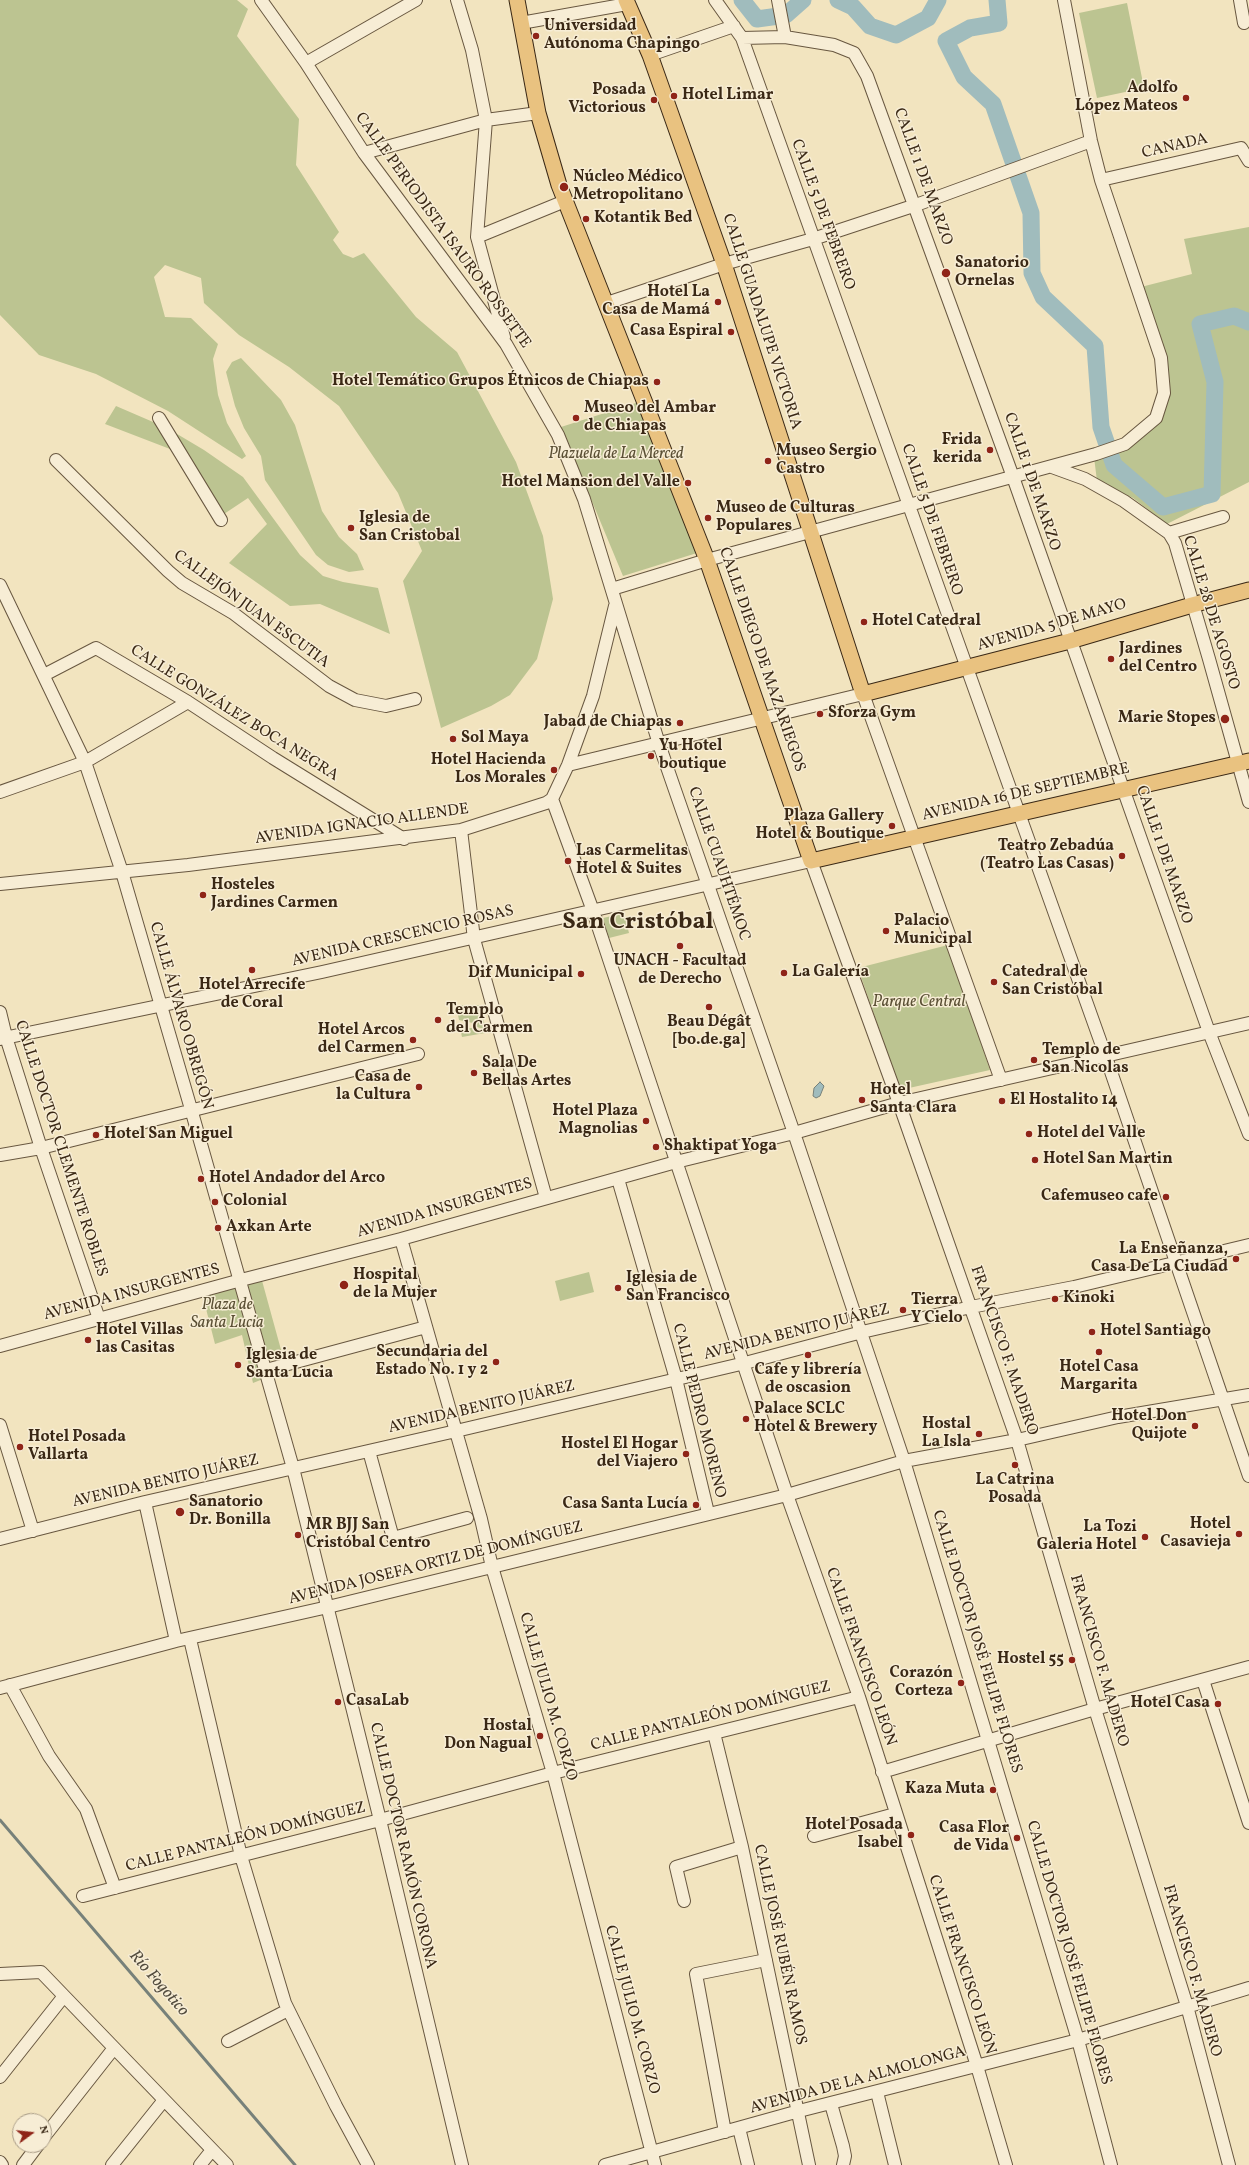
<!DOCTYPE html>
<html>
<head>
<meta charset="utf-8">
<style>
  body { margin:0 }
  #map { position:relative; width:1249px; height:2165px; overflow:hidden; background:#f2e4bf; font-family:Vollkorn,serif }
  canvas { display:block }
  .north { position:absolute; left:12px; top:2113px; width:40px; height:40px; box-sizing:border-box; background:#f7edd5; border:1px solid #ab9e88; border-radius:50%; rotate:75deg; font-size:11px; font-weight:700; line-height:16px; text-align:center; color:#3a2815 }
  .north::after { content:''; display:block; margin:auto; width:14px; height:18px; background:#8f2418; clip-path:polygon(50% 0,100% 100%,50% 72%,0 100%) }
</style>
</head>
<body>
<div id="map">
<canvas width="1249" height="2165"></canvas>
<div class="north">N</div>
</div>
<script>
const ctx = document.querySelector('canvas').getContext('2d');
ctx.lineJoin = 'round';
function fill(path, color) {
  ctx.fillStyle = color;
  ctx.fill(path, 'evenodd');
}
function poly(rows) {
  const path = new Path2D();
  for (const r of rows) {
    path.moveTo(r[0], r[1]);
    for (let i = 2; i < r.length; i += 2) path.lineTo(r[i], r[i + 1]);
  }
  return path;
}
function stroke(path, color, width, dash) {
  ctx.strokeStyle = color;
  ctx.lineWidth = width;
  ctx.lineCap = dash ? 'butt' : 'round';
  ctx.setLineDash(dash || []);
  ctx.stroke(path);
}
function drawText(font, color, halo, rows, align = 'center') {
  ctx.font = font + ' Vollkorn,serif';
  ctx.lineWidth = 3;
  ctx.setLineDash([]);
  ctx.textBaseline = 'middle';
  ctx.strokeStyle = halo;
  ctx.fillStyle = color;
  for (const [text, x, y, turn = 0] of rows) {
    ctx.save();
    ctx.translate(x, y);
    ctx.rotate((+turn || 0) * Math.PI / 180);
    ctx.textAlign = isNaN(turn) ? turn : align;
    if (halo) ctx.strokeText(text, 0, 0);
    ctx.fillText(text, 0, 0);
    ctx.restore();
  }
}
fill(poly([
  [0,0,237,0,248,9,237,36,299,119,296,165,339,232,333,240,343,254,353,258,364,253,416,317,457,352,516,462,543,536,553,599,537,659,510,695,491,706,441,728,403,581,422,551,398,493,339,406,289,367,239,335,204,303,201,278,165,265,154,277,165,317,191,318,218,344,213,359,218,395,227,423,246,456,242,459,168,411,96,374,39,355,0,315],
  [1127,3,1144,88,1097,98,1079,13],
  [1249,227,1249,482,1167,524,1133,498,1097,481,1094,457,1144,434,1166,393,1137,288,1192,274,1184,239],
  [241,358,281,400,295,425,322,511,339,537,357,554,364,570,349,572,328,565,316,555,265,480,261,456,244,428,235,406,226,372,232,362],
  [639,402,697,553,623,576,561,427],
  [116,406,167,428,204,450,243,477,300,555,323,576,343,582,378,588,390,634,320,604,290,606,229,563,267,524,248,498,221,516,183,454,105,424],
  [624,913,629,933,609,938,603,918],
  [948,945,990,1070,900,1090,858,968],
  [456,1005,480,1005,486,1030,474,1026,473,1023,459,1020],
  [459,1024,467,1028,473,1028,485,1033,462,1037],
  [589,1272,594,1292,560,1301,555,1281],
  [261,1277,283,1357,266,1362,244,1285],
  [238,1285,263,1379,253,1383,242,1335,215,1344,203,1297]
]), '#bcc491');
const water = poly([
  [820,1082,824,1086,820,1096,816,1098,813,1096,814,1088,820,1082]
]);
fill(water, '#a0bcbd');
stroke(water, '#77817a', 1);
stroke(poly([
  [0,1820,295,2165]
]), '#77817a', 3);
stroke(poly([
  [742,0,757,19,786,15,803,0],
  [838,0,853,7,870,26,896,35,928,18,938,0],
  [997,0,999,23,970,28,946,41,964,77,993,104,1031,213,1032,273,1043,297,1095,346,1101,427,1114,465,1163,507,1212,494,1215,382,1200,324,1234,316,1249,322]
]), '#a0bcbd', 17);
const minor = poly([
  [261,0,306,63,364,153,506,344,558,435,584,499,659,744,794,1133,904,1461,1078,2040,1111,2165],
  [457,0,472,50,486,120,477,237,504,337],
  [715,0,742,38,747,52,1106,1057,1249,1476],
  [778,0,785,37],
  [1240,0,1244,23],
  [521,23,627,4,624,0],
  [742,38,785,37,834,45,854,53,867,76,1013,477,1209,1032,1249,1134],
  [650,55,734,26],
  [306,63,416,0],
  [364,153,486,120,538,113],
  [1101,180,1241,148,1249,161],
  [477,237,565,201],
  [607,303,724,264,813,239,916,205,1091,141],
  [159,418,221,520],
  [56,460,168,571,182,583,233,613,329,686,355,700,386,706,415,699],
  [1052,467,1085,479,1124,501,1169,533,1175,543,1209,659,1249,802],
  [1169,533,1223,517],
  [0,585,85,762,122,872,191,1109,293,1468,380,1820,462,2165],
  [612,589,707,560,1096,454,1125,444,1156,418,1164,393,1161,358,1101,180,1091,141,1064,0],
  [44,675,96,648,188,702,273,758,404,839],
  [568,765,863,694,1001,1080],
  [0,792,85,762,188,702],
  [552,799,593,911,787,1495,859,1697,977,2066,1006,2165],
  [461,830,474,939,546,1198],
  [0,884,188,865,461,830,546,803,552,799,568,765,593,696,615,606],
  [0,1012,6,1037,41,1148,99,1319],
  [0,1039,322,972,811,861,899,1103,1017,1440,1095,1709,1187,2006,1229,2165],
  [0,1155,41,1148,418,1054],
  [618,1179,676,1379,708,1513],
  [401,1239,481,1519,492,1567,553,1773,655,2165],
  [0,1346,241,1280,401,1239,676,1162,794,1133,899,1103,1249,1023],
  [266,1370,426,1327],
  [0,1425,33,1531],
  [369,1451,393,1538,467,1518],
  [145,1502,176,1641],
  [0,1539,145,1502,456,1431,745,1363,862,1332,971,1307,1074,1287,1249,1245],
  [190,1639,241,1856,285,2003,336,2106,368,2165],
  [1203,1680,1249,1823],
  [10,1685,49,1756,86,1809,115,1888],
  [0,1688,176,1641,328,1607,787,1495,904,1461,1017,1440,1118,1417,1249,1395],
  [714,1733,742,1847,809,2165],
  [882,1772,1095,1709,1249,1667],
  [814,1836,895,1814],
  [83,1896,380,1820,553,1773,859,1697],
  [684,1901,676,1867,742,1847],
  [0,1974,41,1972,227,2165],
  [228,2041,288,2010],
  [0,2077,64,1996],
  [877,2092,895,2165],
  [831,2104,843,2146,845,2156,843,2165],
  [739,2128,748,2165],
  [725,2132,696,1974,766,1960],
  [44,2137,114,2048],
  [0,2162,2,2165],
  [23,2165,38,2145],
  [112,2165,164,2100],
  [200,2165,212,2150],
  [605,2165,799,2111,1078,2040,1249,1988]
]);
const major = poly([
  [517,0,538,113,559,185,707,560,811,861,1249,761],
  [626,0,650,55,724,264,863,694,1070,641,1192,605,1249,590]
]);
stroke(minor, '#685740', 14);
stroke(major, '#3a2815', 17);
stroke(minor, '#f7edd5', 12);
stroke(major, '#e9c280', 15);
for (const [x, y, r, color] of [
  [536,36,4,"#8f2418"],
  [674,96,4,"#8f2418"],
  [1186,98,4,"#8f2418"],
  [654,100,4,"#8f2418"],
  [564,187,5,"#8f2418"],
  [586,219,4,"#8f2418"],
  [946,273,5,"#8f2418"],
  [718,302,4,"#8f2418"],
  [731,332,4,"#8f2418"],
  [657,382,4,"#8f2418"],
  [576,418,4,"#8f2418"],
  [990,450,4,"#8f2418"],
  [768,461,4,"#8f2418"],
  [688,483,4,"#8f2418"],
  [708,518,4,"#8f2418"],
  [351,528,4,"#8f2418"],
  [864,622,4,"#8f2418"],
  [1111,659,4,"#8f2418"],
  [820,714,4,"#8f2418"],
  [1225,719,5,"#8f2418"],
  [680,723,4,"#8f2418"],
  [453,739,4,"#8f2418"],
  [651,756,4,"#8f2418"],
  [554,770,4,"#8f2418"],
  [892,826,4,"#8f2418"],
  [1122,856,4,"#8f2418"],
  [568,861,4,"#8f2418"],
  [203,895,4,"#8f2418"],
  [886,931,4,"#8f2418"],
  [680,946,4,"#8f2418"],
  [252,970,4,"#8f2418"],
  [784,973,4,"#8f2418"],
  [581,974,4,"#8f2418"],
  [994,982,4,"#8f2418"],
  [709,1007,4,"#8f2418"],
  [438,1020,4,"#8f2418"],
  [413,1040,4,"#8f2418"],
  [1034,1060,4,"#8f2418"],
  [474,1073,4,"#8f2418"],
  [419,1087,4,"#8f2418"],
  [862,1100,4,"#8f2418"],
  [1002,1101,4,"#8f2418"],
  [646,1121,4,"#8f2418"],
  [1029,1134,4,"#8f2418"],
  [96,1135,4,"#8f2418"],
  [656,1147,4,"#8f2418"],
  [1035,1160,4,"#8f2418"],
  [201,1179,4,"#8f2418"],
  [1166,1197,4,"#8f2418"],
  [215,1202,4,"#8f2418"],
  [218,1228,4,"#8f2418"],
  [1236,1259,4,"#8f2418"],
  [344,1285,5,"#8f2418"],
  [618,1288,4,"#8f2418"],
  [1055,1299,4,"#8f2418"],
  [903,1310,4,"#8f2418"],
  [1092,1332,4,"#8f2418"],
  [88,1340,4,"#8f2418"],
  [1099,1352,4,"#8f2418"],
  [808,1355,4,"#8f2418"],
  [496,1362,4,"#8f2418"],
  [238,1365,4,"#8f2418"],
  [746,1419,4,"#8f2418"],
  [1195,1426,4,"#8f2418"],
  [979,1434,4,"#8f2418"],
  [20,1447,4,"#8f2418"],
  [686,1454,4,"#8f2418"],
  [1015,1465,4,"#8f2418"],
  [696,1505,4,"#8f2418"],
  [180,1512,5,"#8f2418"],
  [1239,1534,4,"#8f2418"],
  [298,1535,4,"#8f2418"],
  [1145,1537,4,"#8f2418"],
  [1072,1660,4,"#8f2418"],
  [961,1683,4,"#8f2418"],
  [338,1702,4,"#8f2418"],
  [1218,1704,4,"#8f2418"],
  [540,1736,4,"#8f2418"],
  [993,1790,4,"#8f2418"],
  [911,1835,4,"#8f2418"],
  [1017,1838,4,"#8f2418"]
]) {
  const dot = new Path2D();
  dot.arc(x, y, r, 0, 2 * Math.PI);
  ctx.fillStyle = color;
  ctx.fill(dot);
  stroke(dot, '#f7edd5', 1.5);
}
drawText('bold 16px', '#3a2815', '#f7edd5', [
  ["Universidad",544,27],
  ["Autónoma Chapingo",544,45],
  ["Adolfo",1178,89,"right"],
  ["López Mateos",1178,107,"right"],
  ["Posada",646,91,"right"],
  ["Victorious",646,109,"right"],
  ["Hotel Limar",682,96],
  ["Núcleo Médico",573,178],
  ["Metropolitano",573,196],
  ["Kotantik Bed",594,219],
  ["Sanatorio",955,264],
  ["Ornelas",955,282],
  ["Hotel La",710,293,"right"],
  ["Casa de Mamá",710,311,"right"],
  ["Casa Espiral",723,332,"right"],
  ["Hotel Temático Grupos Étnicos de Chiapas",649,382,"right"],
  ["Museo del Ambar",584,409],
  ["de Chiapas",584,427],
  ["Frida",982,441,"right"],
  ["kerida",982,459,"right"],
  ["Museo Sergio",776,452],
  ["Castro",776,470],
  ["Hotel Mansion del Valle",680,483,"right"],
  ["Museo de Culturas",716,509],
  ["Populares",716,527],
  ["Iglesia de",359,519],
  ["San Cristobal",359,537],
  ["Hotel Catedral",872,622],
  ["Jardines",1119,650],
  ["del Centro",1119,668],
  ["Sforza Gym",828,714],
  ["Marie Stopes",1216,719,"right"],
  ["Jabad de Chiapas",672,723,"right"],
  ["Sol Maya",461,739],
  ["Yu Hotel",659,747],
  ["boutique",659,765],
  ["Hotel Hacienda",546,761,"right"],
  ["Los Morales",546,779,"right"],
  ["Plaza Gallery",884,817,"right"],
  ["Hotel & Boutique",884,835,"right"],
  ["Teatro Zebadúa",1114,847,"right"],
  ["(Teatro Las Casas)",1114,865,"right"],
  ["Las Carmelitas",576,852],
  ["Hotel & Suites",576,870],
  ["Hosteles",211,886],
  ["Jardines Carmen",211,904],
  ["Palacio",894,922],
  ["Municipal",894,940],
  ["UNACH - Facultad",680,962,"center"],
  ["de Derecho",680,980,"center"],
  ["La Galería",792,973],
  ["Catedral de",1002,973],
  ["San Cristóbal",1002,991],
  ["Dif Municipal",573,974,"right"],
  ["Hotel Arrecife",252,986,"center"],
  ["de Coral",252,1004,"center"],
  ["Templo",446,1011],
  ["del Carmen",446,1029],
  ["Beau Dégât",709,1023,"center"],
  ["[bo.de.ga]",709,1041,"center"],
  ["Hotel Arcos",405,1031,"right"],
  ["del Carmen",405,1049,"right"],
  ["Templo de",1042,1051],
  ["San Nicolas",1042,1069],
  ["Sala De",482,1064],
  ["Bellas Artes",482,1082],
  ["Casa de",411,1078,"right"],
  ["la Cultura",411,1096,"right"],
  ["Hotel",870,1091],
  ["Santa Clara",870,1109],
  ["El Hostalito 14",1010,1101],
  ["Hotel Plaza",638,1112,"right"],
  ["Magnolias",638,1130,"right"],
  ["Hotel del Valle",1037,1134],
  ["Hotel San Miguel",104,1135],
  ["Shaktipat Yoga",664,1147],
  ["Hotel San Martin",1043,1160],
  ["Hotel Andador del Arco",209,1179],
  ["Cafemuseo cafe",1158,1197,"right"],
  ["Colonial",223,1202],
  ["Axkan Arte",226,1228],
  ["La Enseñanza,",1228,1250,"right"],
  ["Casa De La Ciudad",1228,1268,"right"],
  ["Hospital",353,1276],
  ["de la Mujer",353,1294],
  ["Iglesia de",626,1279],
  ["San Francisco",626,1297],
  ["Kinoki",1063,1299],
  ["Tierra",911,1301],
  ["Y Cielo",911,1319],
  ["Hotel Villas",96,1331],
  ["las Casitas",96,1349],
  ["Hotel Santiago",1100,1332],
  ["Secundaria del",488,1353,"right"],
  ["Estado No. 1 y 2",488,1371,"right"],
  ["Iglesia de",246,1356],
  ["Santa Lucia",246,1374],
  ["Hotel Casa",1099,1368,"center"],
  ["Margarita",1099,1386,"center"],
  ["Cafe y librería",808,1371,"center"],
  ["de oscasion",808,1389,"center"],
  ["Palace SCLC",754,1410],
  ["Hotel & Brewery",754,1428],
  ["Hotel Don",1187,1417,"right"],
  ["Quijote",1187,1435,"right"],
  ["Hostal",971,1425,"right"],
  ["La Isla",971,1443,"right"],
  ["Hotel Posada",28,1438],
  ["Vallarta",28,1456],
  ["Hostel El Hogar",678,1445,"right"],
  ["del Viajero",678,1463,"right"],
  ["La Catrina",1015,1481,"center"],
  ["Posada",1015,1499,"center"],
  ["Sanatorio",189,1503],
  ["Dr. Bonilla",189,1521],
  ["Casa Santa Lucía",688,1505,"right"],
  ["Hotel",1231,1525,"right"],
  ["Casavieja",1231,1543,"right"],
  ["MR BJJ San",306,1526],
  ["Cristóbal Centro",306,1544],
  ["La Tozi",1137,1528,"right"],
  ["Galeria Hotel",1137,1546,"right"],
  ["Hostel 55",1064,1660,"right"],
  ["Corazón",953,1674,"right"],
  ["Corteza",953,1692,"right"],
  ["CasaLab",346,1702],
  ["Hotel Casa",1210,1704,"right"],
  ["Hostal",532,1727,"right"],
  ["Don Nagual",532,1745,"right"],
  ["Kaza Muta",985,1790,"right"],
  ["Hotel Posada",903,1826,"right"],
  ["Isabel",903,1844,"right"],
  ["Casa Flor",1009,1829,"right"],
  ["de Vida",1009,1847,"right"]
], 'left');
drawText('16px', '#3a2815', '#f7edd5', [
  ["CANADA",1175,147,-13],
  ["CALLE 1 DE MARZO",922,177,70],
  ["CALLE 5 DE FEBRERO",822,215,70],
  ["CALLE PERIODISTA ISAURO ROSSETTE",442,231,54],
  ["CALLE GUADALUPE VICTORIA",761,322,72],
  ["CALLE 1 DE MARZO",1031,482,71],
  ["CALLE 5 DE FEBRERO",931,520,71],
  ["CALLEJÓN JUAN ESCUTIA",251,610,36],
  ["CALLE 28 DE AGOSTO",1210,613,73],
  ["AVENIDA 5 DE MAYO",1052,626,-16],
  ["CALLE DIEGO DE MAZARIEGOS",761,660,71],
  ["CALLE GONZÁLEZ BOCA NEGRA",234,714,32],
  ["AVENIDA 16 DE SEPTIEMBRE",1026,793,-13],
  ["AVENIDA IGNACIO ALLENDE",362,825,-8],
  ["CALLE 1 DE MARZO",1163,855,71],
  ["CALLE CUAUHTÉMOC",718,864,71],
  ["AVENIDA CRESCENCIO ROSAS",403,937,-13],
  ["CALLE ÁLVARO OBREGÓN",180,1016,74],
  ["CALLE DOCTOR CLEMENTE ROBLES",60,1149,72],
  ["AVENIDA INSURGENTES",445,1209,-16],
  ["AVENIDA INSURGENTES",132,1293,-15],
  ["AVENIDA BENITO JUÁREZ",797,1333,-14],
  ["FRANCISCO F. MADERO",1003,1351,71],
  ["AVENIDA BENITO JUÁREZ",482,1408,-13],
  ["CALLE PEDRO MORENO",698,1411,76],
  ["AVENIDA BENITO JUÁREZ",166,1482,-13],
  ["AVENIDA JOSEFA ORTIZ DE DOMÍNGUEZ",436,1564,-14],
  ["CALLE DOCTOR JOSÉ FELIPE FLORES",976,1642,73],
  ["CALLE FRANCISCO LEÓN",860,1657,71],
  ["FRANCISCO F. MADERO",1098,1661,74],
  ["CALLE JULIO M. CORZO",547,1697,74],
  ["CALLE PANTALEÓN DOMÍNGUEZ",711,1717,-14],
  ["CALLE PANTALEÓN DOMÍNGUEZ",246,1838,-14],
  ["CALLE DOCTOR RAMÓN CORONA",402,1846,77],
  ["CALLE JOSÉ RUBÉN RAMOS",779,1945,78],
  ["CALLE DOCTOR JOSÉ FELIPE FLORES",1068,1953,74],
  ["CALLE FRANCISCO LEÓN",961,1965,72],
  ["FRANCISCO F. MADERO",1191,1971,74],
  ["CALLE JULIO M. CORZO",631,2010,75],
  ["AVENIDA DE LA ALMOLONGA",858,2081,-15]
]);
drawText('italic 16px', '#5a4f34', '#f7edd5', [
  ["Plazuela de La Merced",616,455],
  ["Parque Central",919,1003],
  ["Plaza de",227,1306],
  ["Santa Lucia",227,1324]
]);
drawText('italic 17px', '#544d3f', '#f7edd5', [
  ["Río Fogotico",158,1984,49]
]);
drawText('bold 24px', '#3a2815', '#f7edd5', [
  ["San Cristóbal",638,924]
]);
</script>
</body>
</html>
